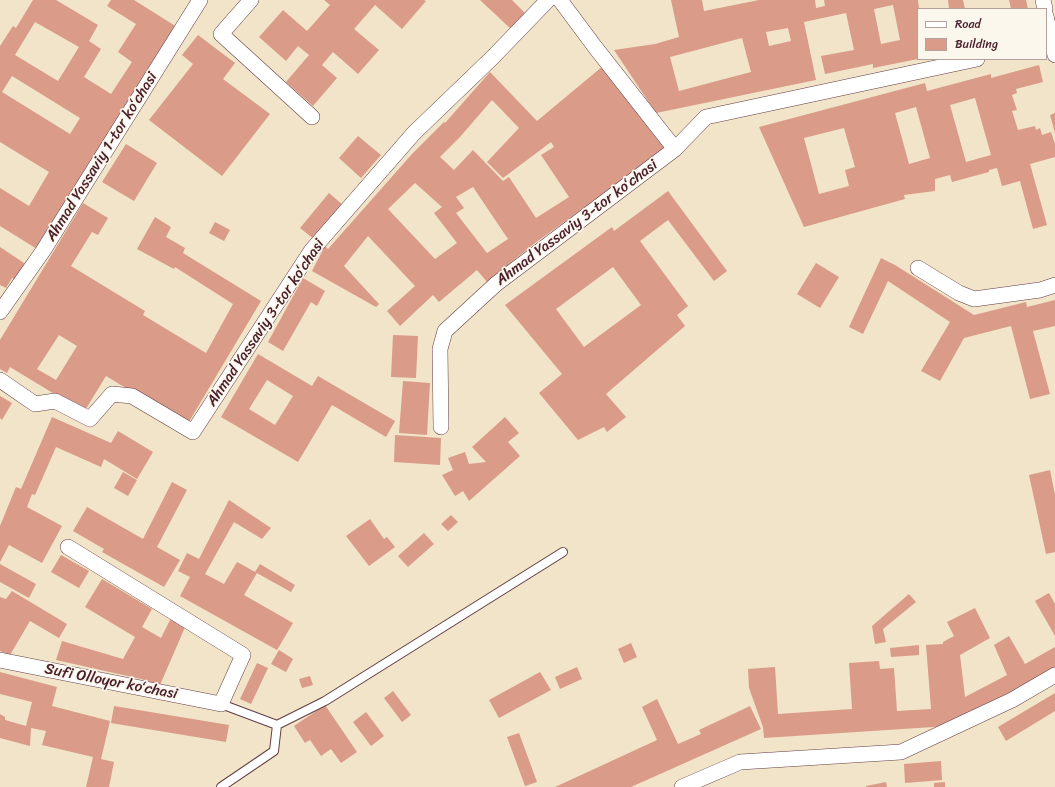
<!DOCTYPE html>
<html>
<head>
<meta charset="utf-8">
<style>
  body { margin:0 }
  #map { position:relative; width:1055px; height:787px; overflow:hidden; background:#f1e4c9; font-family:Sriracha,sans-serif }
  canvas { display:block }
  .legend { position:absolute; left:917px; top:8px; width:130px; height:52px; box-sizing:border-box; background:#fbf7ec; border:1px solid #b4a19f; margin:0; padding:5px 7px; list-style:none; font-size:12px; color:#4a1f2b }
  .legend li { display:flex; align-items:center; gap:8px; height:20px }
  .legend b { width:20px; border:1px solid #b4a19f }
</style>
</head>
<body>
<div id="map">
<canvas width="1055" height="787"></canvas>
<ul class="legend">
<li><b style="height:5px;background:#fff"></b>Road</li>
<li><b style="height:11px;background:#da9b88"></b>Building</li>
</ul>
</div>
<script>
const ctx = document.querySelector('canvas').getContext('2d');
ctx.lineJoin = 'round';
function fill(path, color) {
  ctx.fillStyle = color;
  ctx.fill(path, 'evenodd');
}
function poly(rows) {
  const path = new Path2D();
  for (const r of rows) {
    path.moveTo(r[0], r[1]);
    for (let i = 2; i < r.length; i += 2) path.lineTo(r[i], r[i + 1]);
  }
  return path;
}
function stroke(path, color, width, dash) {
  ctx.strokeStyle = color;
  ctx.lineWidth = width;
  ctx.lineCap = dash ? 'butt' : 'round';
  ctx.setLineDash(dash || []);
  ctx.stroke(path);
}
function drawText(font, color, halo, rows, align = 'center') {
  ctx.font = font + ' Sriracha,sans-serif';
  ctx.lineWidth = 3.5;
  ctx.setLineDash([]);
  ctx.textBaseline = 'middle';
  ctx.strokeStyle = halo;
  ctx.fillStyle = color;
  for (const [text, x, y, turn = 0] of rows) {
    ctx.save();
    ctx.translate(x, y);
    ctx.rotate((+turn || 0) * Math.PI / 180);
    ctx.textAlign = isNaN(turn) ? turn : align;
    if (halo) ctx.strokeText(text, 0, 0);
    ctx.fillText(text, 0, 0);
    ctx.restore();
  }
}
fill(poly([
  [33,0,56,0,98,25,89,41,101,49,84,77,111,94,132,62,118,52,136,24,107,6,111,0,134,0,177,27,37,249,0,226,0,188,29,206,49,172,0,142,0,46,13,26,16,28],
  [35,22,79,47,58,81,15,55],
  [12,76,80,118,70,134,2,92],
  [324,0,424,0,426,1,402,29,375,5,354,29,379,50,358,74,333,52,322,65,337,78,313,106,286,82,309,55,298,46,286,61,259,37,283,10,307,31,330,5],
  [480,0,512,0,525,13,511,29],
  [671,0,702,0,704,11,759,0,815,0,816,8,825,6,824,0,918,0,919,9,918,9,918,59,873,68,873,64,825,74,821,56,854,50,846,13,804,22,816,80,656,113,614,50,655,44,679,37],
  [893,5,900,40,881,44,874,9],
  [788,28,791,41,769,46,766,32],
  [742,38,751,72,679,91,670,57],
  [948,0,963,0,965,9,949,9],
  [1009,0,1026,0,1028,9,1011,9],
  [198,35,235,63,223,79,270,114,222,176,149,120,193,64,182,55],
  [1039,65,1043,82,1016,89,1017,93,1012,95,1017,110,1012,111,1018,130,1035,126,1036,130,1040,128,1042,135,1051,132,1055,144,1055,157,1030,164,1047,225,1033,229,1020,181,1002,186,997,168,989,170,989,172,952,182,950,175,935,179,935,191,904,195,905,199,804,227,759,127,925,83,927,91,991,74,991,78],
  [975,98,991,155,966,162,950,105],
  [916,107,930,158,909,164,895,113],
  [844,128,855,167,845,170,849,186,819,194,804,138],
  [603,66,669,149,593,205,592,202,535,243,487,282,477,270,439,302,433,295,400,326,387,311,415,286,368,236,344,266,379,304,376,307,312,271,325,246,328,249,412,154,444,122,445,123,490,72,537,121],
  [492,100,519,128,487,162,503,178,551,142,554,147,541,155,569,197,536,218,509,177,503,181,473,150,454,170,440,157,460,137],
  [415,183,442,207,434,213,457,243,435,259,388,209],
  [473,187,508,239,487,253,456,213,464,208,456,197],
  [1055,113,1055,133,1050,115],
  [358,136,381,155,361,178,339,158],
  [126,144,157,163,134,201,102,182],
  [668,191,727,271,714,281,668,220,640,241,688,306,677,315,685,326,606,394,626,417,607,432,604,427,578,440,539,393,562,374,505,305,612,227,614,231],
  [613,267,641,305,584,347,556,309],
  [329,193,344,206,315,240,300,228],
  [83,203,108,218,98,235,92,232,71,266,145,311,143,315,206,353,233,304,175,267,174,269,137,249,155,217,171,227,166,237,185,248,183,253,261,301,187,425,106,376,84,412,10,367,7,373,0,369,0,340],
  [59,335,77,346,56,380,37,369],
  [215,222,230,230,224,241,209,233],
  [0,247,27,265,17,281,12,278,6,288,0,285],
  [881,258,895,265,974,315,1026,302,1027,307,1055,300,1055,326,1033,331,1050,394,1030,399,1011,326,964,338,940,381,921,371,950,322,888,281,863,334,849,327],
  [816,263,839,277,820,308,797,294],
  [303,278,325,291,317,306,311,302,283,351,268,342],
  [393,335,418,336,416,378,391,377],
  [258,354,312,386,318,376,395,421,386,437,332,405,298,462,221,417],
  [267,380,293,396,275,425,249,409],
  [403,381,430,383,427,435,399,433],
  [0,396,12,403,2,420,0,418],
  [52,417,111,443,118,431,153,452,137,479,104,459,101,467,56,447,35,495,32,494,27,507,62,526,42,563,9,545,0,562,0,526,16,487,21,489],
  [505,417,519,433,508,442,520,456,469,501,463,491,455,496,442,475,453,470,448,458,465,452,469,464,486,462,472,447],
  [395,435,441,438,440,465,394,462],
  [1050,470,1055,495,1055,552,1046,554,1029,475],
  [123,472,137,480,128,496,114,488],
  [172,482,187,490,157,547,180,560,164,587,102,552,104,549,73,531,87,507,143,539],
  [229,500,271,528,262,539,234,522,205,574,224,584,237,562,257,573,244,595,293,623,277,650,180,596,190,577,178,571,187,553,199,559],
  [451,515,458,522,448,531,441,524],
  [370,519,384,539,387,537,395,547,369,566,346,536],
  [424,533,434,544,408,567,398,556],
  [61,555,89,571,79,588,51,572],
  [0,564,36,584,29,598,0,582],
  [260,564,295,585,291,592,255,572],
  [102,579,152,609,142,627,161,638,171,618,186,625,160,685,141,679,56,660,62,641,123,659,135,637,85,607],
  [12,591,67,624,59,638,30,621,10,655,0,651,0,597,6,599],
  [1049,593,1055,604,1055,636,1035,601],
  [909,594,916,602,883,629,886,642,875,644,872,626],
  [975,608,990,638,960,655,965,697,1007,675,994,645,1009,636,1025,664,1055,647,1055,668,949,726,764,738,763,727,749,688,748,669,775,667,778,714,852,709,849,663,879,661,880,669,894,668,897,711,931,709,926,645,943,644,943,642,954,636,947,622],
  [631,643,637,657,624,663,618,649],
  [919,645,919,655,891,657,890,648],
  [279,650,293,659,286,672,271,664],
  [257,663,268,668,251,704,240,699],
  [577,667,582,679,560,689,555,677],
  [0,672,57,687,52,706,110,721,101,759,114,762,109,787,86,787,93,757,42,745,46,731,31,728,30,746,0,738,0,714,5,717,5,720,26,726,32,702,0,694],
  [540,672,551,690,499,718,489,700],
  [310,676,313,685,302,688,299,679],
  [393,691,411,715,402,722,384,698],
  [1055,693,1055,711,1006,741,998,727],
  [657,699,678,744,701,734,699,730,750,706,761,729,631,787,555,787,657,740,642,707],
  [325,705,357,752,341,763,331,749,321,756,310,740,305,743,294,726],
  [114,706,229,725,226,742,111,723],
  [366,712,384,736,371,746,353,722],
  [519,733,537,782,525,786,507,737],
  [941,761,942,780,905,783,904,764],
  [886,782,887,787,866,787,866,786],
  [945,782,945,787,934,787,934,783]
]), '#da9b88');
const lane = poly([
  [221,704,277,725,325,701,563,552],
  [221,787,274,751,277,725]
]);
const street = poly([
  [251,0,221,34,312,117],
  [560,0,595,47,675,149],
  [1043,0,1045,9],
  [1046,16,1055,55],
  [918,268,959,293,974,299,1040,290,1055,285],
  [0,312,43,251,200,0],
  [0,380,35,404,55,401,90,419,112,394,132,396,193,432,311,251,414,133,493,57,548,0],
  [441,427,440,349,445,331,496,284,675,149,706,117,977,59],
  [0,660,221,704,243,655,68,547],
  [682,787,740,762,901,752,1012,700,1055,675]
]);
stroke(lane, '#633d43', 10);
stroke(street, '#633d43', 16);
stroke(lane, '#fff', 8);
stroke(street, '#fff', 15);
drawText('15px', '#4a1f2b', '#fbf7ec', [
  ["Ahmad Yassaviy 1-tor koʻchasi",102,157,-58],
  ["Ahmad Yassaviy 3-tor koʻchasi",577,223,-37],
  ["Ahmad Yassaviy 3-tor koʻchasi",266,323,-56],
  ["Sufi Olloyor koʻchasi",111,682,11]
]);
</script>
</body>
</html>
